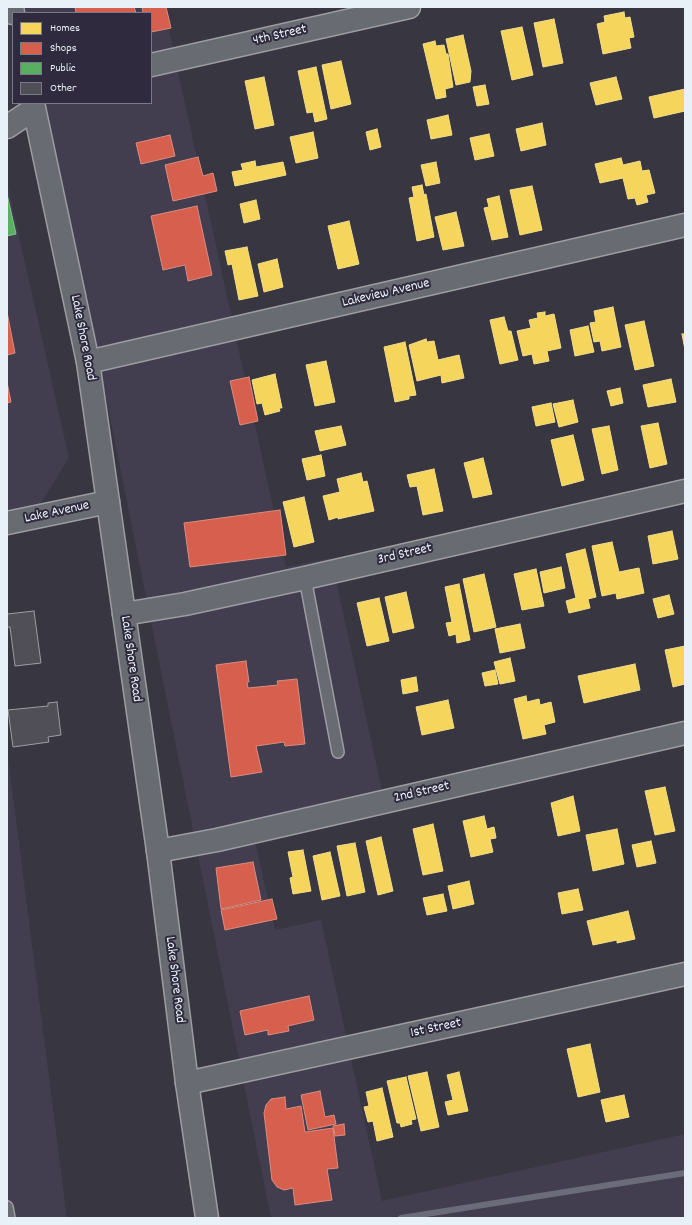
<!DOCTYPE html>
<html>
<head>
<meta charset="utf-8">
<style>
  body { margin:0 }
  #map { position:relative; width:692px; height:1225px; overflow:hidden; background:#383640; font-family:Dekko,sans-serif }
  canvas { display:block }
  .frame { position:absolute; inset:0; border:8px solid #e8f1f8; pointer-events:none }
  .legend { position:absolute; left:12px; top:12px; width:140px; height:92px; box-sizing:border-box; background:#2f2a3d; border:1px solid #797a88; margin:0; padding:5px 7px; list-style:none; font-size:12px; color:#e8f1f8 }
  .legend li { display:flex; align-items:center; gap:8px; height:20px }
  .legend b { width:20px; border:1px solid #797a88 }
</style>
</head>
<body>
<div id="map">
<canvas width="692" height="1225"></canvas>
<div class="frame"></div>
<ul class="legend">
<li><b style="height:11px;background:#f6d55c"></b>Homes</li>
<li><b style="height:11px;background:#d6604d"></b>Shops</li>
<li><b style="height:11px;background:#5aae61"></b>Public</li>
<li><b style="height:11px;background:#504f57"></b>Other</li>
</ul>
</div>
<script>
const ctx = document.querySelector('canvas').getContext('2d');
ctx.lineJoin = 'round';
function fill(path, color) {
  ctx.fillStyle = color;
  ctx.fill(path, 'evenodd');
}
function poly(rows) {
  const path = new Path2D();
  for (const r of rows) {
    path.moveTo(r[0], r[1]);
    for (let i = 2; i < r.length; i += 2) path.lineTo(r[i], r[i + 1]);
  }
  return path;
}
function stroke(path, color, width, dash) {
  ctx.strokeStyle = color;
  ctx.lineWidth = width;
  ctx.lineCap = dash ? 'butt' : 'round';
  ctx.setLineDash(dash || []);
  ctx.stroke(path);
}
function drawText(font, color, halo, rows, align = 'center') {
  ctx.font = font + ' Dekko,sans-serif';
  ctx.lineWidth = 4;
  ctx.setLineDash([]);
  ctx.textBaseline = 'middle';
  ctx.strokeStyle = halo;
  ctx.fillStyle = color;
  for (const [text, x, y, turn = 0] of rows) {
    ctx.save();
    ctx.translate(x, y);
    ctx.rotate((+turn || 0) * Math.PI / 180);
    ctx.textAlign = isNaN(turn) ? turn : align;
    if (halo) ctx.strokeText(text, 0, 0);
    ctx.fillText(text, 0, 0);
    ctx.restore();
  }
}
fill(poly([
  [20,7,164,7,286,567,331,558,384,799,252,828,275,930,321,920,382,1201,685,1134,685,1218,271,1218,100,368,41,103,151,103,151,13,21,13],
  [7,183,69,458,39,506,7,513],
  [7,749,67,1218,7,1218]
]), '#423e4f');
const homes = poly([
  [624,12,625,18,630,17,634,37,629,38,631,48,603,54,597,24,605,22,604,16,624,12],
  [554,19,563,63,543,67,534,23,554,19],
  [522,27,533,75,512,80,501,31,522,27],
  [463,35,471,71,470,82,456,85,446,39,463,35],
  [435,41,436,46,444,45,446,54,448,54,453,87,445,89,446,97,436,99,423,44,435,41],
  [341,61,351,104,331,109,322,65,341,61],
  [316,67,327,119,315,122,313,112,307,113,298,71,316,67],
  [264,77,274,125,255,129,245,81,264,77],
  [616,77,622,99,596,105,590,83,616,77],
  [485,85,489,104,477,106,473,87,485,85],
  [685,89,685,111,654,118,649,97,685,89],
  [448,115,452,135,431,139,427,120,448,115],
  [542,123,546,145,521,151,516,129,542,123],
  [377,129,381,147,370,150,366,132,377,129],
  [313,132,318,158,296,163,290,137,313,132],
  [489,134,494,156,475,160,470,138,489,134],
  [621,158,623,165,640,161,642,171,649,170,655,193,646,195,648,202,637,205,635,198,628,199,623,178,600,183,595,164,621,158],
  [255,161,256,167,283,162,286,175,235,186,232,172,243,170,241,164,255,161],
  [436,162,440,183,426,186,421,165,436,162],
  [422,185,424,195,426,194,434,237,417,241,409,198,414,197,412,187,422,185],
  [532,186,542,230,520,235,510,190,532,186],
  [499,196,508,237,492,240,484,208,489,207,487,199,499,196],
  [256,200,260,219,244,223,240,204,256,200],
  [456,212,464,246,443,250,435,217,456,212],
  [349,221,359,264,338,269,328,226,349,221],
  [247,247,258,296,239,300,232,264,228,265,225,251,247,247],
  [277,259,283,287,264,292,258,264,277,259],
  [613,307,621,347,602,351,600,341,594,342,590,323,596,322,594,311,613,307],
  [545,312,545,316,554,314,561,348,547,351,549,361,534,364,532,354,523,356,517,331,531,328,529,320,538,318,537,313,545,312],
  [504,317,508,331,511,331,518,360,500,364,490,320,504,317],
  [644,321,654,366,635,370,625,325,644,321],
  [588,326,594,352,575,356,570,330,588,326],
  [682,334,685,334,685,350,682,334],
  [426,339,427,342,434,341,438,360,459,355,464,378,442,383,441,375,417,381,409,345,426,339],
  [405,342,416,395,409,396,409,399,395,402,384,347,405,342],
  [326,361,335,402,315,406,306,365,326,361],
  [275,374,282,408,279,408,280,411,265,415,262,403,257,404,252,380,275,374],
  [671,379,676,402,648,407,643,385,671,379],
  [620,388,623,403,611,406,607,391,620,388],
  [573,400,578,422,559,427,553,404,573,400],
  [551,403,555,422,536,426,532,407,551,403],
  [658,423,667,464,650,468,641,426,658,423],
  [341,426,346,445,320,451,315,431,341,426],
  [609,426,618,470,602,474,592,429,609,426],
  [573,435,584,480,562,486,551,440,573,435],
  [321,455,325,476,307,480,302,459,321,455],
  [483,458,492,494,473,498,464,463,483,458],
  [434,469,443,511,423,515,417,486,410,487,407,475,434,469],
  [361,473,363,482,367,481,374,511,338,519,338,517,329,520,323,496,340,492,337,479,361,473],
  [304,497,314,542,294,547,283,502,304,497],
  [672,531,678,559,653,564,648,536,672,531],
  [612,542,619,572,639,568,644,593,617,599,616,593,602,596,592,546,612,542],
  [585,549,596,597,588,599,590,608,569,613,566,601,576,598,566,554,585,549],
  [561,567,565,588,544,593,540,572,561,567],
  [536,569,544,606,522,610,514,574,536,569],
  [484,574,496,627,474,632,463,579,484,574],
  [459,584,470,640,457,643,456,634,449,636,446,623,452,622,445,587,459,584],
  [406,592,414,628,393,633,385,597,406,592],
  [669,595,674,614,658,618,653,599,669,595],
  [379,598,389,641,367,646,357,603,379,598],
  [520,624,525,648,500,653,495,629,520,624],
  [685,646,685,684,673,687,665,650,685,646],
  [510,658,515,681,500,684,494,662,510,658],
  [635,664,640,690,584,703,578,676,635,664],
  [495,670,498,684,485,686,482,673,495,670],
  [416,677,418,691,403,694,401,680,416,677],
  [526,696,527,702,539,699,540,705,551,702,555,722,544,725,546,734,523,739,514,699,526,696],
  [448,700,454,728,422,735,416,707,448,700],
  [665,787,675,831,655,835,645,791,665,787],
  [573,796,580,831,558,836,551,803,573,796],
  [484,816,487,829,494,827,496,838,490,839,493,852,471,857,463,821,484,816],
  [433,824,443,871,423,875,413,829,433,824],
  [617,829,624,864,593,871,586,835,617,829],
  [381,837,393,891,378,895,366,841,381,837],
  [651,841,656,863,637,867,632,845,651,841],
  [355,843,365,892,347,896,337,846,355,843],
  [303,850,311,891,293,894,290,878,293,877,288,852,303,850],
  [330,852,340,896,322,900,313,856,330,852],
  [469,881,474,904,453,909,448,886,469,881],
  [578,889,583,910,562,914,558,893,578,889],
  [443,894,447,911,427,915,423,898,443,894],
  [628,911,635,939,617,943,617,940,593,945,587,921,628,911],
  [590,1044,600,1092,578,1097,567,1049,590,1044],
  [427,1072,439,1127,421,1131,408,1076,427,1072],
  [459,1072,468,1111,448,1115,445,1102,453,1100,447,1075,459,1072],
  [406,1077,416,1119,411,1120,412,1124,401,1127,400,1123,397,1123,387,1081,406,1077],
  [382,1088,393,1137,377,1141,373,1121,368,1122,364,1107,369,1106,366,1092,382,1088],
  [624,1095,629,1117,606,1122,601,1100,624,1095]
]);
fill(homes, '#f6d55c');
stroke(homes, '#f2dd8b', 1);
const shops = poly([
  [75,7,134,7,136,13,76,13,75,7],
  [142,7,166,7,171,28,151,32,151,13,143,13,142,7],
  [170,135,175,156,141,164,136,143,170,135],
  [198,157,203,176,213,173,217,191,173,201,165,165,198,157],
  [197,206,212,275,188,281,185,265,163,270,151,216,197,206],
  [7,312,15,353,7,355,7,312],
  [249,377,258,421,240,425,230,381,249,377],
  [7,382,11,402,7,403,7,382],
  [280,510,286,555,190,567,184,523,280,510],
  [246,661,249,682,247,682,248,688,278,685,277,681,297,679,305,744,285,746,284,742,256,746,262,772,231,777,216,665,246,661],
  [253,862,261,900,221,909,216,868,253,862],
  [272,899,277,919,225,930,221,910,272,899],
  [309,996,314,1020,288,1026,289,1031,268,1035,268,1030,245,1035,240,1011,309,996],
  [320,1091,325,1117,334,1115,336,1124,308,1130,301,1095,320,1091],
  [285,1097,286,1109,301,1106,305,1132,333,1128,338,1168,327,1169,332,1200,295,1205,293,1188,284,1190,277,1187,272,1180,264,1113,266,1105,271,1099,285,1097],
  [344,1124,345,1135,335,1136,333,1126,344,1124]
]);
fill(shops, '#d6604d');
stroke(shops, '#db8c80', 1);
const public = poly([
  [7,194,16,234,7,236,7,194]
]);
fill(public, '#5aae61');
stroke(public, '#85c28e', 1);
stroke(poly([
  [401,1218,685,1173]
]), '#6b6c79', 6);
const building = poly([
  [34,611,41,663,15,666,10,627,7,627,7,614,34,611],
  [57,702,61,735,48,737,49,742,13,747,8,710,48,706,48,703,57,702]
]);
fill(building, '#504f57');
stroke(building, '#9c9ca2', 1);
const lane = poly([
  [305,578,338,752],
  [7,1207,9,1218]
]);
const street = poly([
  [151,65,409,7],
  [88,362,685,225],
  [124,614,185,604,305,578,685,491],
  [158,851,217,840,685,733],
  [187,1083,685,974]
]);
const secondary = poly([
  [7,127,34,109],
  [7,523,108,502]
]);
const highway = poly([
  [12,7,13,13],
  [33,103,88,362,158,851,187,1083,207,1218]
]);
stroke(lane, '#9c9ca2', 14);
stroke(street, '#9c9ca2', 25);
stroke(secondary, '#9c9ca2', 25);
stroke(highway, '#9c9ca2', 25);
stroke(lane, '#696b72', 11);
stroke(street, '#696b72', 22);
stroke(secondary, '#696b72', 22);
stroke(highway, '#696b72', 22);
drawText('14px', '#e8f1f8', '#2f2a3d', [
  ["4th Street",280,36,-13],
  ["Lakeview Avenue",386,294,-13],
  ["Lake Shore Road",82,338,79],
  ["Lake Avenue",57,513,-12],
  ["3rd Street",405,555,-13],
  ["Lake Shore Road",130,659,82],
  ["2nd Street",422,793,-13],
  ["Lake Shore Road",174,980,83],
  ["1st Street",436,1029,-12]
]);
</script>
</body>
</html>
